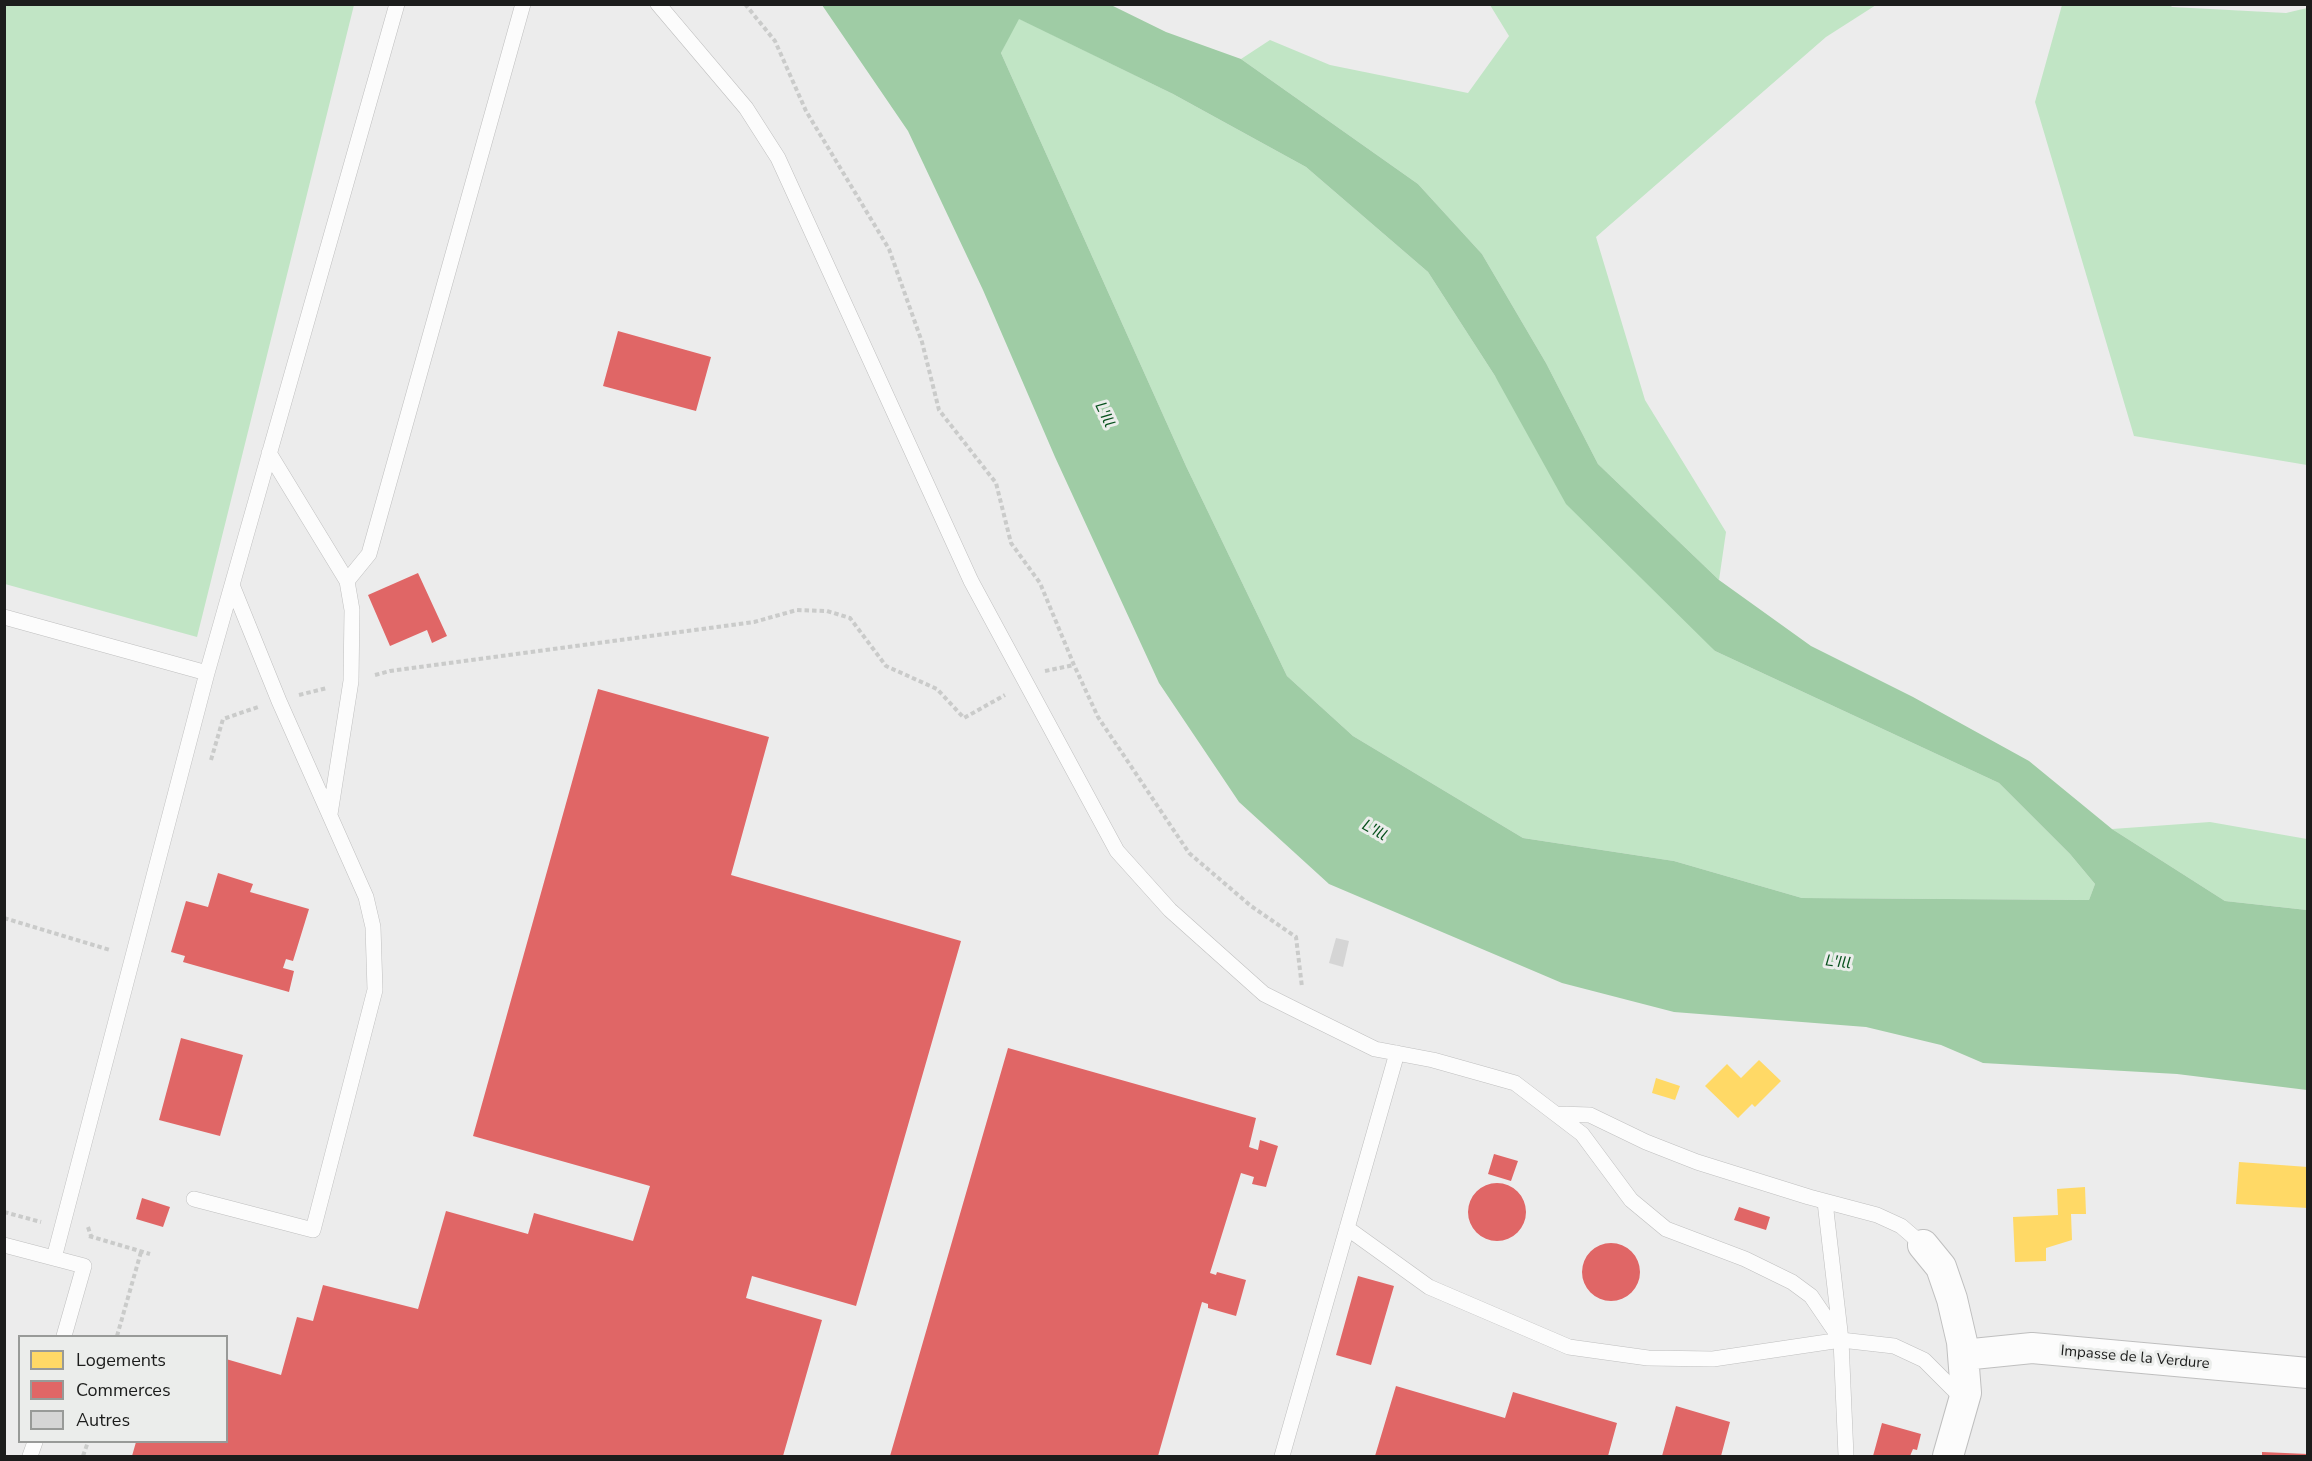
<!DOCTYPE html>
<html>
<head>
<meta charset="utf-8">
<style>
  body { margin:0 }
  #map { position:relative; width:2312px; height:1461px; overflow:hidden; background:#ececec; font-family:"Nunito Sans",sans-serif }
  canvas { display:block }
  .frame { position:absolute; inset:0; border:6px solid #1c1d1c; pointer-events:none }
  .legend { position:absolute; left:18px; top:1335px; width:210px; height:108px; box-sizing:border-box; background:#ebedeb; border:2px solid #989a98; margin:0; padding:8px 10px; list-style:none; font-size:18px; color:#1c1d1c }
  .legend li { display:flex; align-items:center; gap:12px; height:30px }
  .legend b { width:30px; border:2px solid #989a98 }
</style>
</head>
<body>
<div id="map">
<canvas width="2312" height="1461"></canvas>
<div class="frame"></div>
<ul class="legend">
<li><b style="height:16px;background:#ffd966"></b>Logements</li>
<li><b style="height:16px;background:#e06666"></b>Commerces</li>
<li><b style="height:16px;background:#d5d5d5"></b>Autres</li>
</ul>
</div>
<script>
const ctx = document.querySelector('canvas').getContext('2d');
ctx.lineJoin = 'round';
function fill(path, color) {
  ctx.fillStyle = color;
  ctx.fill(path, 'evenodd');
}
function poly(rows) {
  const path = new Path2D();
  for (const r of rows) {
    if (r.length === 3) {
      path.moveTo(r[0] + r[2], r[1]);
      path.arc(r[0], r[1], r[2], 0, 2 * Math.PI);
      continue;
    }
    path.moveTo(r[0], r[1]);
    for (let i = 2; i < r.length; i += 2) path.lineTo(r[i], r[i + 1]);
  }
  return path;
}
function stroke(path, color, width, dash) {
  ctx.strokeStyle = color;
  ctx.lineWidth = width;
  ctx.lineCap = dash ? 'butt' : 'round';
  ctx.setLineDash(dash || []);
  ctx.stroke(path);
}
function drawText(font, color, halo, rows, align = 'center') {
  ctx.font = font + ' "Nunito Sans",sans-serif';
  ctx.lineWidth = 6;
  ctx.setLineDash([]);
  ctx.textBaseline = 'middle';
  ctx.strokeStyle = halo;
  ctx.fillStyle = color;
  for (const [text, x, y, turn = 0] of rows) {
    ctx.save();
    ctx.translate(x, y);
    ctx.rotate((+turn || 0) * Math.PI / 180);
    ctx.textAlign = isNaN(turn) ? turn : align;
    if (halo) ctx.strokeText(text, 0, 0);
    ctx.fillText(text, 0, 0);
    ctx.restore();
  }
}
fill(poly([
  [4,5,354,5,197,637,5,584],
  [1490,5,1876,5,1826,37,1596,237,1645,400,1726,532,1719,580,1598,464,1546,363,1482,254,1418,184,1241,59,1270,40,1330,65,1468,93,1509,36],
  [2170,5,2172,7,2286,13,2307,8,2307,465,2134,436,2035,102,2062,5],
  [1018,18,1173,94,1306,167,1428,272,1495,376,1715,651,1999,783,2070,854,2095,884,2089,900,1802,898,1674,861,1523,838,1353,736,1287,676,1186,466,1001,53],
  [2210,822,2307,839,2307,910,2225,901,2112,829]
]), '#c1e5c5');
fill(poly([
  [822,5,1111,5,1166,32,1241,59,1418,184,1482,254,1546,363,1598,464,1719,580,1811,646,1913,697,2029,761,2112,829,2225,901,2307,910,2307,1090,2177,1074,1983,1063,1941,1045,1866,1027,1674,1012,1562,983,1329,884,1239,802,1159,683,1055,457,983,290,908,131],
  [1019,19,1173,94,1306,167,1428,272,1495,376,1566,504,1715,651,1999,783,2070,854,2095,884,2089,900,1802,898,1674,861,1523,838,1353,736,1287,676,1186,466,1001,53]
]), '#9fcca5');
fill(poly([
  [1759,1060,1781,1081,1755,1107,1752,1104,1738,1118,1705,1086,1727,1064,1741,1078],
  [1656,1078,1680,1086,1675,1100,1652,1093],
  [2239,1162,2308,1167,2308,1208,2236,1204],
  [2085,1187,2086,1214,2071,1214,2072,1240,2046,1248,2046,1261,2015,1262,2013,1217,2058,1215,2057,1189]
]), '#ffd966');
fill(poly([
  [618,331,711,357,696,411,603,386],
  [418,573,447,636,432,643,427,630,390,646,368,595],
  [598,689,769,737,731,875,961,941,856,1306,752,1276,746,1298,822,1320,783,1456,132,1456,136,1442,226,1442,226,1359,281,1375,297,1317,313,1321,323,1285,418,1309,446,1211,528,1234,534,1213,633,1241,650,1186,473,1136],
  [218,873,253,884,250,892,309,909,293,961,286,959,283,968,294,971,289,992,183,962,185,956,171,952,186,901,208,907],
  [181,1038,243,1055,220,1136,159,1120],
  [1008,1048,1256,1118,1249,1147,1258,1150,1260,1140,1278,1146,1266,1187,1252,1184,1254,1177,1241,1173,1210,1273,1216,1275,1217,1272,1246,1280,1236,1316,1208,1308,1208,1304,1202,1302,1158,1456,890,1456],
  [1494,1154,1518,1161,1511,1181,1488,1174],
  [1497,1212,29],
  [142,1198,170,1207,163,1227,136,1219],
  [1739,1207,1770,1217,1766,1230,1734,1220],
  [1611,1272,29],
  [1358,1276,1394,1286,1371,1365,1336,1355],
  [1396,1386,1505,1418,1513,1392,1617,1423,1608,1456,1375,1456],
  [1676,1406,1730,1422,1721,1456,1662,1456],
  [1882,1423,1921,1434,1917,1450,1913,1449,1910,1456,1873,1456],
  [2262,1452,2308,1454,2308,1456,2262,1456]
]), '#e06666');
fill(poly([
  [1336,938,1349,941,1343,967,1329,963]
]), '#d5d5d5');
const service = poly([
  [658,4,746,108,778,158,971,581,1117,851,1170,910,1264,994,1304,1014,1375,1049,1433,1060,1515,1083,1582,1134,1631,1200,1666,1229,1745,1259,1792,1282,1811,1296,1841,1340,1894,1346,1924,1360,1964,1400],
  [269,453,347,581,352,610,351,681,330,814],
  [347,581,369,554,523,4],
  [4,617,207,673],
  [1558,1114,1590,1115,1646,1142,1697,1162,1809,1197,1877,1215,1901,1226,1923,1245],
  [194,1199,313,1230,375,990,373,927,366,897,279,701,232,585],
  [1825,1202,1841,1340,1846,1456],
  [1347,1228,1429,1287,1569,1347,1648,1358,1713,1359,1841,1340],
  [4,1245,84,1266,64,1336],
  [54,1258,207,673,397,4],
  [30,1456,35,1442],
  [1282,1456,1397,1053]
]);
const minor = poly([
  [1923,1245,1941,1267,1952,1299,1962,1342,1966,1393,1948,1456],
  [1963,1355,2032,1348,2308,1373]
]);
stroke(service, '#bfbfbf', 16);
stroke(minor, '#bfbfbf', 32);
stroke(poly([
  [745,4,775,41,806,111,889,249,922,342,939,410,996,483,1011,543,1040,583,1074,665,1098,717,1189,853,1251,906,1296,937,1302,987],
  [1045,671,1074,665],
  [375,675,390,671,754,622,797,610,827,611,850,618,886,666,937,689,964,718,1005,695],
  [299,695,327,688],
  [211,760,223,719,258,707],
  [4,918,110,950],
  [4,1212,41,1222],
  [88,1227,91,1236],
  [89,1236,150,1254],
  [117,1336,141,1252],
  [83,1456,88,1442]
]), '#cacbca', 4, [4.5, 3]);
stroke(service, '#fcfcfc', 15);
stroke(minor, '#fcfcfc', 30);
drawText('15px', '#1c1d1c', '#ebedeb', [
  ["Impasse de la Verdure",2135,1358,5]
]);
drawText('italic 16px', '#07511d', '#ebedeb', [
  ["L'Ill",1104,415,65],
  ["L'Ill",1374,831,30],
  ["L'Ill",1838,963,7]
]);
</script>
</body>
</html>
